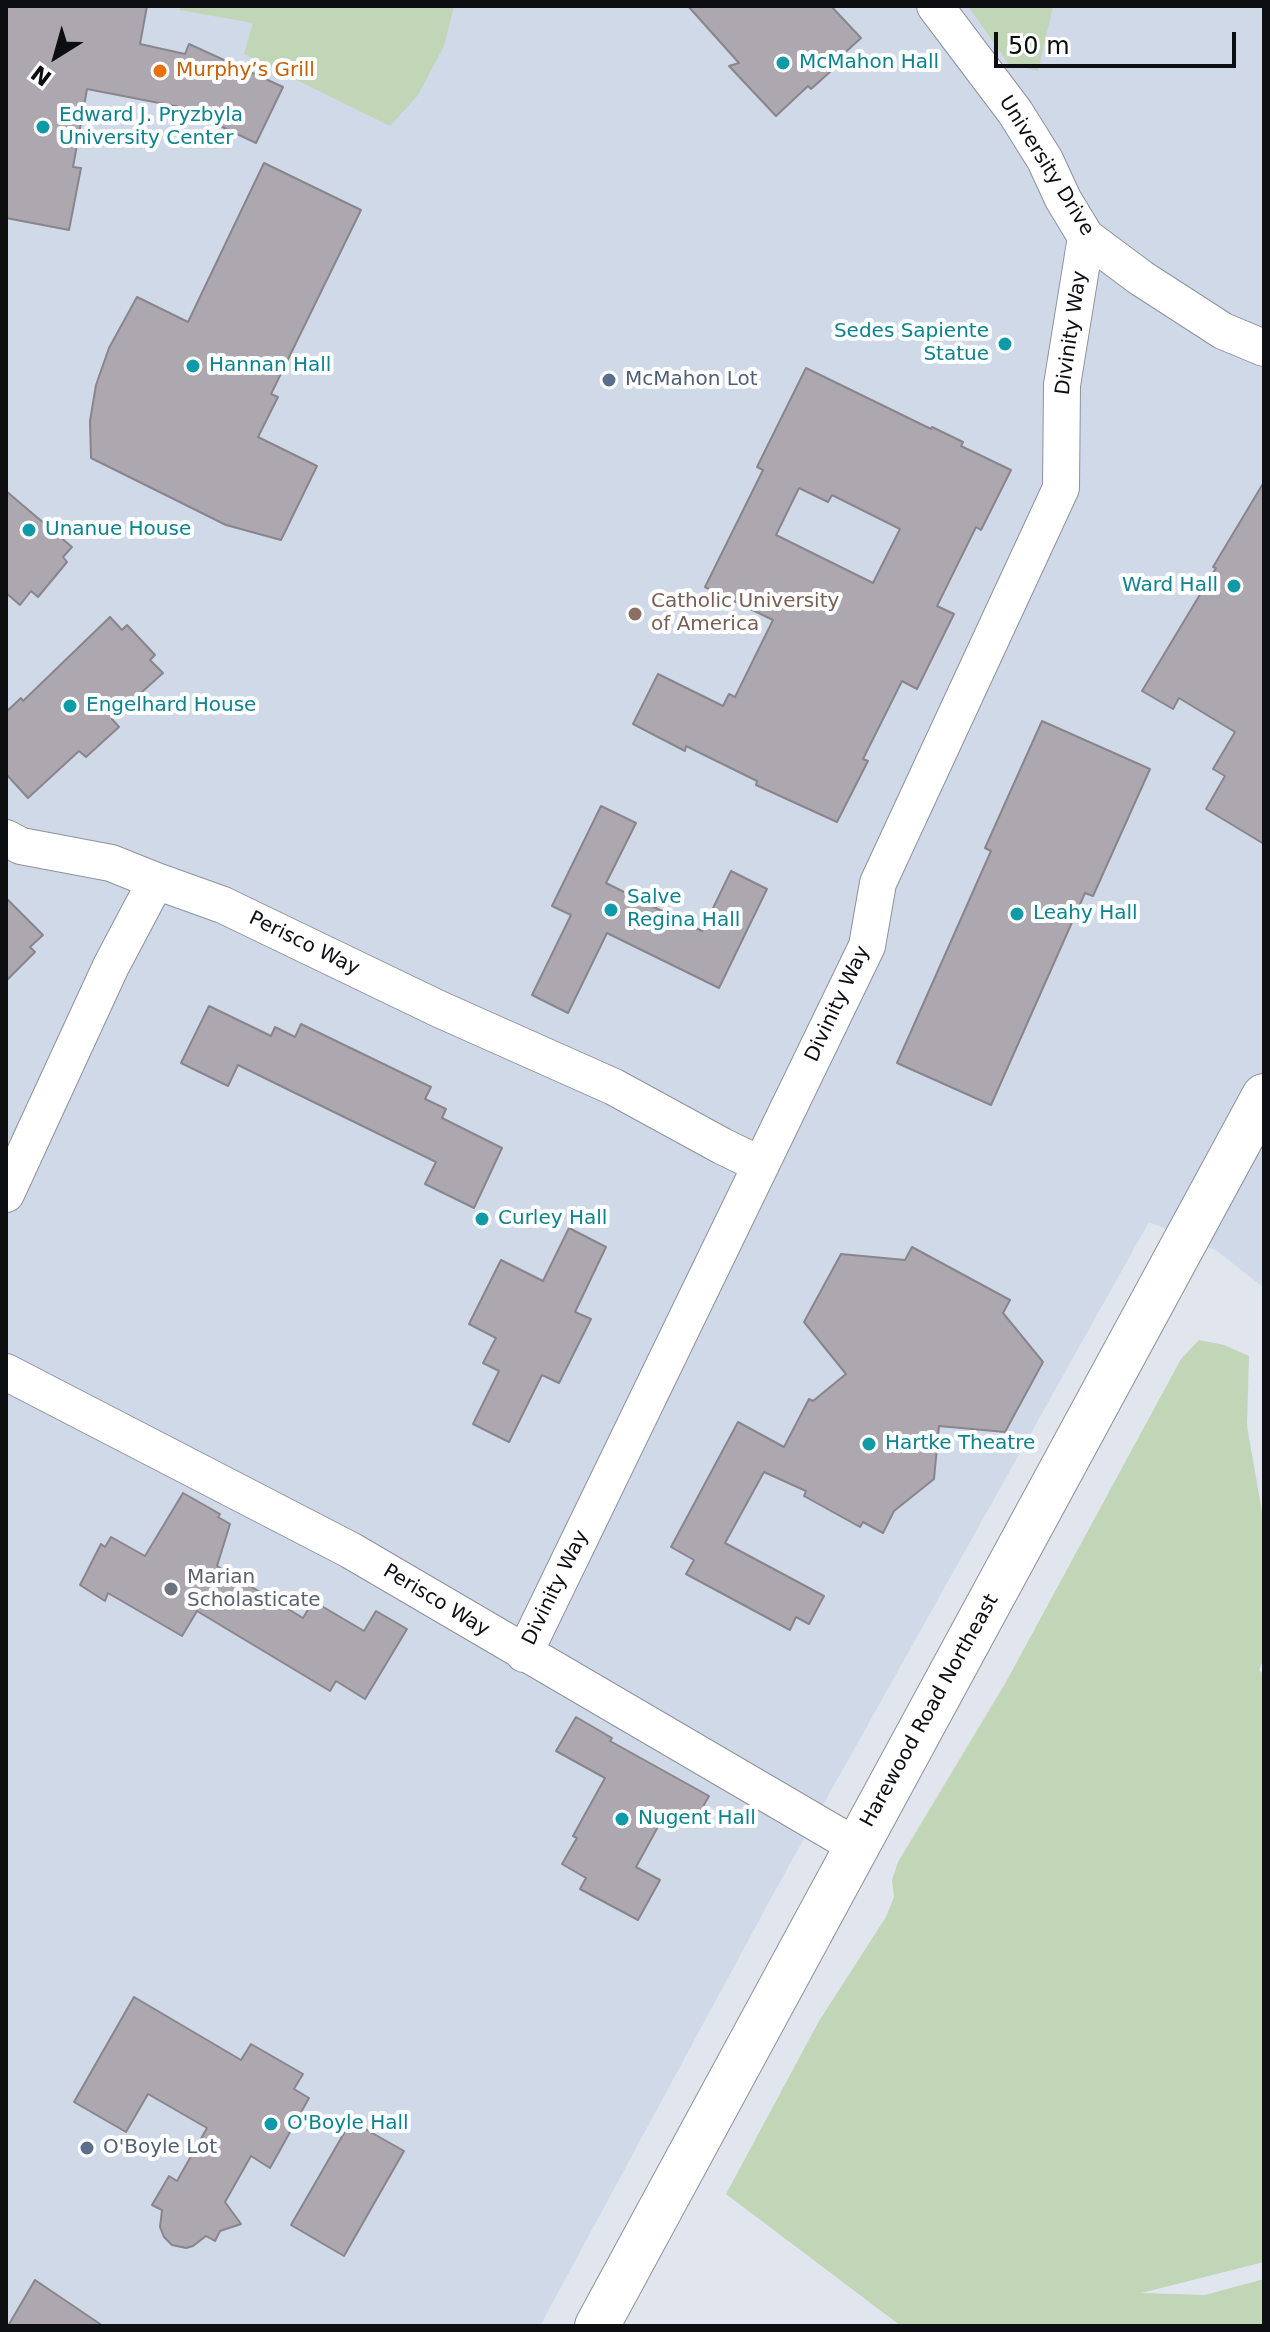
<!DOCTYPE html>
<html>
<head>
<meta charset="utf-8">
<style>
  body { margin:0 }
  #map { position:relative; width:1270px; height:2332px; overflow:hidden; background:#e1e6ee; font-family:"DejaVu Sans",sans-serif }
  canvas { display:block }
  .frame { position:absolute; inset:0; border:8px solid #0d0e11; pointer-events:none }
  .north { position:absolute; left:16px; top:16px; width:80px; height:80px; -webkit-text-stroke:6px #fff; paint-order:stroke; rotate:217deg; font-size:22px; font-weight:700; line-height:32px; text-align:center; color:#0d0e11 }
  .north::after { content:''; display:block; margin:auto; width:28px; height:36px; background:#0d0e11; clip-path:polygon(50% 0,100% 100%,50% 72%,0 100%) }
  .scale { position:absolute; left:994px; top:32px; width:242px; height:36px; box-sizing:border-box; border:4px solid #0d0e11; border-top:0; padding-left:10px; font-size:24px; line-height:28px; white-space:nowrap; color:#0d0e11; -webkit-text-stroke:6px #fff; paint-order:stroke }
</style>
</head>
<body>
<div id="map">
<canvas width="1270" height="2332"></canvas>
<div class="frame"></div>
<div class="north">N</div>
<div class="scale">50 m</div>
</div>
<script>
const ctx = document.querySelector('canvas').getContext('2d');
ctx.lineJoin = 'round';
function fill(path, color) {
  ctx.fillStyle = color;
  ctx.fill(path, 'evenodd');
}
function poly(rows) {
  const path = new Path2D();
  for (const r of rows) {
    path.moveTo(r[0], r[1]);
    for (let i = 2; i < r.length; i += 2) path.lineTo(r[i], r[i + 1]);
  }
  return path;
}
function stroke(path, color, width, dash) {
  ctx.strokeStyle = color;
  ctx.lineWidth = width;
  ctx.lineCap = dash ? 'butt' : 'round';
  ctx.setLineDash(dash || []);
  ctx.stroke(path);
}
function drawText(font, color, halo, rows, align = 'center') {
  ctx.font = font + ' "DejaVu Sans",sans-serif';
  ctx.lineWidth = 8;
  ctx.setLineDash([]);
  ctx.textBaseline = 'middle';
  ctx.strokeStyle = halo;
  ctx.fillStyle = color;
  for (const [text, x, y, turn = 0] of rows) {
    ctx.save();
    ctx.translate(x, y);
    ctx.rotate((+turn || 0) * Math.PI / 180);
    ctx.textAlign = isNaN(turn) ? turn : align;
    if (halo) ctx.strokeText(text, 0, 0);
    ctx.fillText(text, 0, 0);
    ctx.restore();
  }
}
fill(poly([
  [6,6,1264,6,1264,1288,1217,1251,1149,1222,776,1889,540,2326,6,2326]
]), '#d0d9e8');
fill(poly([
  [182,6,454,6,444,46,418,95,390,126,244,54,253,23,179,10],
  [968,6,1053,6,1038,71,1009,64],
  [1199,1340,1224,1345,1249,1356,1247,1426,1262,1512,1264,1514,1264,1658,1259,1670,1264,1675,1264,2262,1141,2293,1205,2295,1264,2279,1264,2326,901,2326,726,2194,819,2021,886,1917,894,1897,892,1880,898,1862,1006,1682,1181,1359]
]), '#c1d5b7');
const building = poly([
  [6,6,147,6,140,44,185,54,189,44,283,87,256,143,180,107,87,89,73,167,81,168,69,230,6,218,6,6],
  [688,6,831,6,861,38,828,68,831,71,811,89,808,86,776,116,729,66,739,63,688,6],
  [264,163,361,210,271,394,278,397,258,437,317,466,281,540,226,525,91,458,90,421,96,385,109,348,137,297,188,322,264,163],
  [806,368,931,429,932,427,963,442,961,446,1011,470,981,530,976,527,937,606,954,614,917,689,902,681,863,759,868,761,837,822,756,785,757,781,686,746,685,751,633,724,658,674,723,706,729,694,735,697,773,620,705,587,763,470,757,467,806,368],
  [799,488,828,502,832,495,900,529,873,583,776,535,799,488],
  [1264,482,1264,844,1206,809,1225,776,1213,769,1235,732,1179,698,1173,709,1142,691,1216,568,1213,567,1264,482],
  [6,491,72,547,63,557,67,562,38,597,31,591,20,605,6,593,6,491],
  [110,617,122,630,127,625,155,655,150,660,163,673,112,719,119,727,86,757,79,751,28,798,6,774,6,712,21,698,23,701,110,617],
  [1042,721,1150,769,1093,896,1085,893,991,1105,897,1063,991,851,985,848,1042,721],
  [601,806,636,823,606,883,702,931,731,871,767,889,719,988,607,933,568,1013,532,995,571,915,552,906,601,806],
  [6,898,43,935,30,947,35,952,6,981,6,898],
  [209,1006,271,1036,275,1027,295,1037,301,1024,431,1087,425,1099,446,1109,442,1118,502,1148,474,1208,425,1184,436,1162,238,1065,228,1086,181,1063,209,1006],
  [569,1228,606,1247,575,1312,591,1319,559,1383,542,1375,509,1442,473,1424,499,1371,483,1363,496,1338,469,1324,501,1260,543,1281,569,1228],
  [912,1247,1010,1300,1003,1313,1043,1362,1005,1432,939,1426,934,1479,894,1511,883,1533,863,1522,860,1527,804,1496,806,1491,764,1472,725,1543,824,1596,809,1624,796,1617,790,1630,686,1574,694,1560,671,1547,738,1422,784,1447,809,1399,813,1401,846,1374,804,1322,841,1254,905,1260,912,1247],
  [183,1493,220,1514,218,1517,230,1524,217,1566,303,1618,313,1601,364,1631,376,1611,407,1629,365,1699,336,1681,330,1691,197,1611,182,1636,108,1593,105,1601,80,1585,101,1544,105,1547,111,1537,145,1556,183,1493],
  [576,1717,612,1738,610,1741,709,1796,692,1826,666,1812,636,1867,660,1880,638,1920,580,1889,586,1878,562,1864,577,1838,573,1836,605,1778,556,1751,576,1717],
  [134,1997,241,2060,251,2044,303,2074,294,2089,309,2098,270,2168,251,2156,225,2202,241,2224,220,2231,215,2241,206,2236,193,2246,186,2248,172,2245,164,2237,160,2227,162,2210,152,2205,169,2176,177,2181,207,2128,148,2094,126,2132,74,2102,134,1997],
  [351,2121,404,2151,344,2256,291,2225,351,2121],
  [35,2280,103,2326,8,2326,35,2280]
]);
fill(building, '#ada8b0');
stroke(building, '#89858c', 2);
const street = poly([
  [935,6,1015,112,1045,160,1063,199,1086,237,1141,278,1223,331,1264,348],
  [6,838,21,846,111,863,156,881],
  [6,1194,111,966,156,881,223,905,439,1009,614,1087,722,1146,761,1165],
  [6,1372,350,1550,856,1846],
  [524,1654,867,946,878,883,1061,488,1062,385,1086,237]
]);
const secondary = poly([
  [597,2326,1264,1096]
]);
stroke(street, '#8e939a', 38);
stroke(secondary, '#8e939a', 46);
stroke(street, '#fff', 36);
stroke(secondary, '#fff', 44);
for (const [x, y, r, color] of [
  [783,63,8,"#0f9aa8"],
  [160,71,8,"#e8710a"],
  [43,127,8,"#0f9aa8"],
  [1005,344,8,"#0f9aa8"],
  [193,366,8,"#0f9aa8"],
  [609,380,8,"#5c6f8a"],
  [29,530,8,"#0f9aa8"],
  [1234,586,8,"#0f9aa8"],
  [635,614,8,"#8d6e63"],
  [70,706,8,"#0f9aa8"],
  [611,910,8,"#0f9aa8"],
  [1017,914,8,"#0f9aa8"],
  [482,1219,8,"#0f9aa8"],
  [869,1444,8,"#0f9aa8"],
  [171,1589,8,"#6b7280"],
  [622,1819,8,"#0f9aa8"],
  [271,2124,8,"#0f9aa8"],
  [87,2148,8,"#5c6f8a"]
]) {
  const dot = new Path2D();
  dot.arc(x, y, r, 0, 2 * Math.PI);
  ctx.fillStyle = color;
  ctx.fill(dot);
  stroke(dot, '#fff', 3);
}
drawText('20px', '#0d838f', '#fff', [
  ["McMahon Hall",799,63],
  ["Edward J. Pryzbyla",59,116],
  ["University Center",59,139],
  ["Sedes Sapiente",989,332,"right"],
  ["Statue",989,355,"right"],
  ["Hannan Hall",209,366],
  ["Unanue House",45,530],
  ["Ward Hall",1218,586,"right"],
  ["Engelhard House",86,706],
  ["Salve",627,898],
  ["Regina Hall",627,921],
  ["Leahy Hall",1033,914],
  ["Curley Hall",498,1219],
  ["Hartke Theatre",885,1444],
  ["Nugent Hall",638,1819],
  ["O'Boyle Hall",287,2124]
], 'left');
drawText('20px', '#c56008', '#fff', [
  ["Murphy’s Grill",176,71]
], 'left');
drawText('20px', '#0d0e11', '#fff', [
  ["University Drive",1046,166,58],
  ["Divinity Way",1072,333,-82],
  ["Perisco Way",304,944,26],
  ["Divinity Way",838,1004,-65],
  ["Divinity Way",556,1588,-64],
  ["Perisco Way",436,1601,31],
  ["Harewood Road Northeast",930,1711,-61]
]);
drawText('20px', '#4e5e75', '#fff', [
  ["McMahon Lot",625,380],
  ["O'Boyle Lot",103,2148]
], 'left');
drawText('20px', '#785e54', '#fff', [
  ["Catholic University",651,602],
  ["of America",651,625]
], 'left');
drawText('20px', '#5b616d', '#fff', [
  ["Marian",187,1578],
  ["Scholasticate",187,1601]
], 'left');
</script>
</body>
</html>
